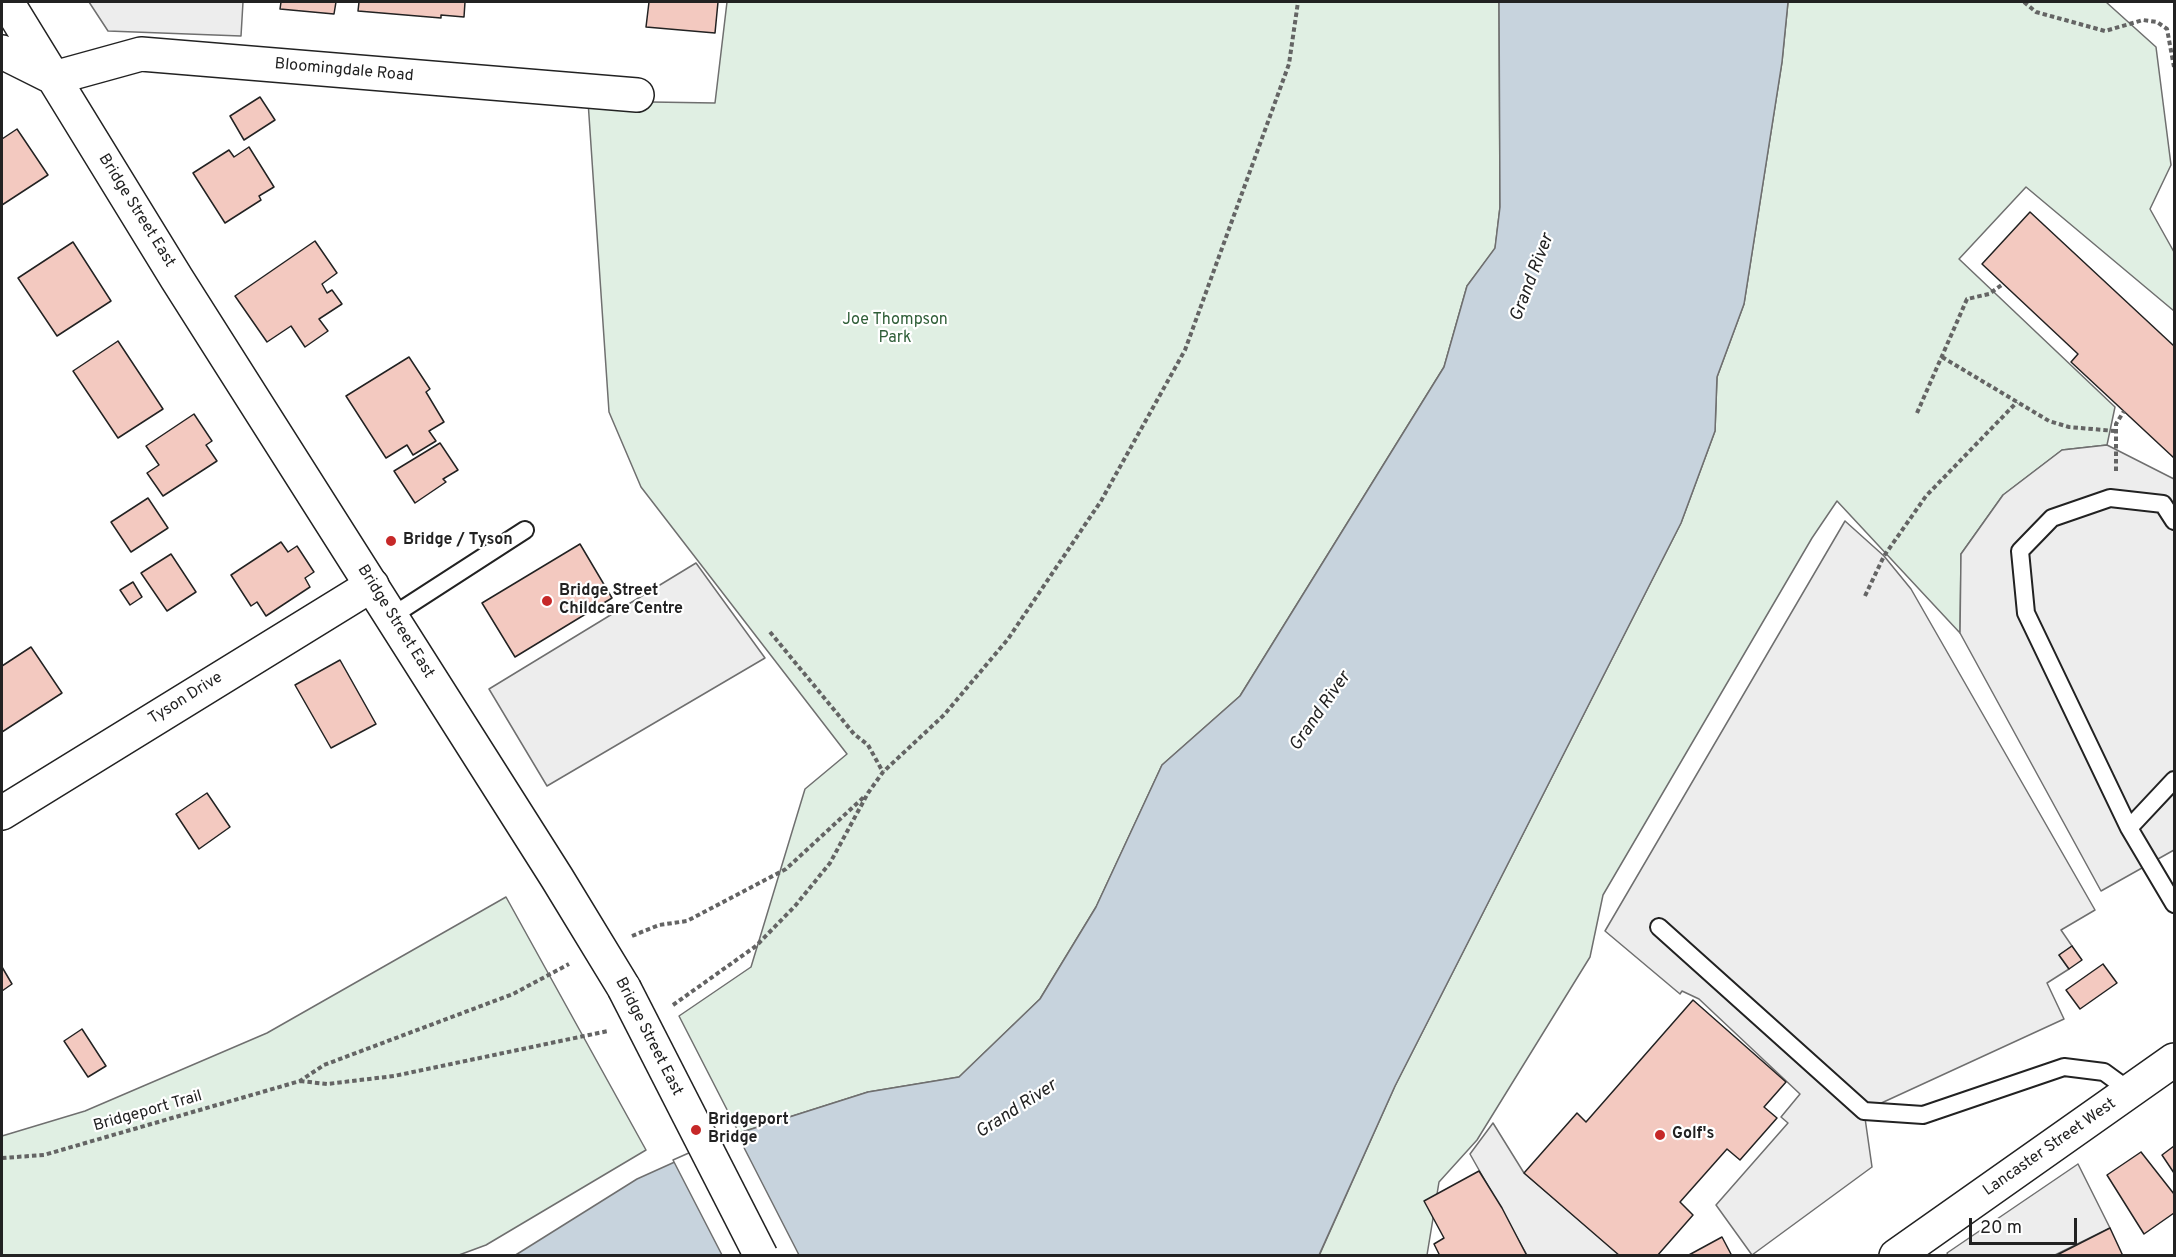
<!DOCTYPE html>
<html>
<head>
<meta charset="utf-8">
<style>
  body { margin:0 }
  #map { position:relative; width:2176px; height:1257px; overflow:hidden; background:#fff; font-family:Overpass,sans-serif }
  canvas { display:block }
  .frame { position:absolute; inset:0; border:3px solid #222; pointer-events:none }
  .scale { position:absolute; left:1969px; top:1218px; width:108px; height:27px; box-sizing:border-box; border:3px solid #222; border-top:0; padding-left:8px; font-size:18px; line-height:21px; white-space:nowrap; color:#222; -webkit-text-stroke:4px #fff; paint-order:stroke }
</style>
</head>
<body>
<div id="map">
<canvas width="2176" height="1257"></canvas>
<div class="frame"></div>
<div class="scale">20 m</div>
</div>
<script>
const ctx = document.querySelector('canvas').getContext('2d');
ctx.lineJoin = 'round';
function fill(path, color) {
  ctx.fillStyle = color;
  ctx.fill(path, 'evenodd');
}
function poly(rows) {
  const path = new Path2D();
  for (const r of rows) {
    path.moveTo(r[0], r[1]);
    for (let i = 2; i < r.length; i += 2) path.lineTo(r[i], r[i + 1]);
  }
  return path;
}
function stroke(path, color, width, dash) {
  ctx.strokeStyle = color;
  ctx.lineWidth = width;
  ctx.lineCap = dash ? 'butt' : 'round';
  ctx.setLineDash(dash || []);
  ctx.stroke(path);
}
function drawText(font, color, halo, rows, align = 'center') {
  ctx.font = font + ' Overpass,sans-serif';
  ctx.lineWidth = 4.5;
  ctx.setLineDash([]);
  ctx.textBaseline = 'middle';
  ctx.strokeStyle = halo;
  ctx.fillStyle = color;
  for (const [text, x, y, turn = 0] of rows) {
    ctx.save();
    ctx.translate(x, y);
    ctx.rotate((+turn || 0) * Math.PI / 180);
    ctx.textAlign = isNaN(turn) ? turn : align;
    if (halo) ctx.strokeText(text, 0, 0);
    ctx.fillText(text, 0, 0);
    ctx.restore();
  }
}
const green = poly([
  [727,2,1499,2,1500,207,1495,249,1467,286,1444,367,1240,696,1162,765,1096,907,1040,999,959,1077,868,1092,739,1133,679,1016,751,967,805,789,847,754,641,487,609,412,588,101,715,103,727,2],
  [1788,2,2106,2,2156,47,2171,165,2150,209,2174,252,2174,311,2026,187,1959,259,2115,407,2107,445,2062,450,2003,495,1961,554,1960,633,1837,501,1812,538,1603,895,1590,957,1477,1140,1439,1182,1427,1255,1319,1256,1395,1086,1681,523,1715,431,1717,377,1744,304,1782,62,1788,2],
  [506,897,646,1150,486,1245,459,1255,2,1255,2,1136,85,1111,267,1033,506,897]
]);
fill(green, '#e0efe3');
stroke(green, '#6f6f6f', 1.5);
const parking = poly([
  [89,2,243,2,241,36,108,31,89,2],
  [2107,445,2174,479,2174,850,2101,891,1960,633,1961,554,2003,495,2062,450,2107,445],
  [1845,521,1884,556,1911,589,2095,910,2061,930,2072,946,2059,955,2069,969,2047,983,2064,1019,1864,1111,1872,1167,1752,1255,1716,1205,1788,1123,1781,1117,1800,1094,1699,999,1682,991,1680,994,1605,931,1845,521],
  [696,563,765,658,547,786,489,689,696,563],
  [1493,1123,1524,1173,1620,1255,1527,1255,1470,1154,1493,1123],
  [2078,1164,2110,1228,2055,1255,1948,1255,1947,1253,2078,1164]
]);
fill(parking, '#ededed');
stroke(parking, '#6f6f6f', 1.5);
const water = poly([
  [1499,2,1788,2,1782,62,1744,304,1717,377,1715,431,1681,523,1395,1086,1319,1255,514,1256,637,1179,739,1133,868,1092,959,1077,1040,999,1096,907,1162,765,1240,696,1444,367,1467,286,1495,248,1500,207,1499,2]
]);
fill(water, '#c7d3dd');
stroke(water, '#6f6f6f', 1.5);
const pier = poly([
  [736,1132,799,1255,722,1255,673,1160,736,1132]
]);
fill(pier, '#fff');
stroke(pier, '#6f6f6f', 1.5);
const building = poly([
  [281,2,336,2,334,14,280,9,281,2],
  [359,2,465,2,464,17,441,15,441,18,358,11,359,2],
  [649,2,718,2,715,33,646,27,649,2],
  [260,97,275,120,244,140,230,116,260,97],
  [17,129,48,175,2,205,2,139,17,129],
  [249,147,274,187,259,196,261,200,225,223,193,173,229,150,234,157,249,147],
  [2030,212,2174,346,2174,458,2071,362,2078,354,1982,264,2030,212],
  [315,241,337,273,322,284,327,293,332,290,342,304,319,319,328,331,305,347,291,326,267,342,235,296,315,241],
  [73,242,111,301,57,336,18,278,73,242],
  [118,341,163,409,118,438,73,371,118,341],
  [409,357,430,389,426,392,444,422,429,431,436,441,413,455,407,445,386,458,346,396,409,357],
  [194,414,212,441,206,445,217,461,163,496,147,473,159,465,146,446,194,414],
  [440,443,458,470,443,479,446,482,415,503,394,471,440,443],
  [148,498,168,528,131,552,111,522,148,498],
  [281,542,288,552,297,546,314,572,305,578,310,587,266,616,257,602,251,606,231,575,281,542],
  [580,544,612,598,515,657,482,603,580,544],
  [171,554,196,592,167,611,141,573,171,554],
  [133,582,142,597,130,605,120,590,133,582],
  [31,647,62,693,2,732,2,666,31,647],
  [340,660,376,724,331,748,295,685,340,660],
  [207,793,230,827,199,849,176,814,207,793],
  [2072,946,2082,960,2069,969,2059,955,2072,946],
  [2103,964,2117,983,2080,1009,2066,990,2103,964],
  [2,967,12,984,2,991,2,967],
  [1693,1000,1786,1082,1764,1107,1777,1118,1740,1160,1727,1149,1680,1202,1693,1215,1657,1256,1620,1256,1524,1173,1577,1113,1586,1122,1693,1000],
  [82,1029,106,1066,88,1077,64,1041,82,1029],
  [2174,1146,2174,1173,2162,1155,2174,1146],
  [2141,1152,2174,1194,2174,1213,2144,1234,2107,1175,2141,1152],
  [1479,1171,1502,1208,1527,1256,1440,1256,1434,1244,1444,1238,1424,1201,1479,1171],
  [2110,1228,2123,1256,2055,1256,2110,1228],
  [1722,1237,1732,1256,1687,1256,1722,1237]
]);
fill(building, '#f3c9c0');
stroke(building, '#222', 1.5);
const lane = poly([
  [2174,521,2163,504,2110,498,2052,518,2020,551,2026,613,2129,828,2174,904],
  [392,616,525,530],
  [2129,828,2174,780],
  [1659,927,1864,1111,1923,1115,2064,1067,2104,1072,2130,1091]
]);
const street = poly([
  [54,78,141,54,637,95],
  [2,813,372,585]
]);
const secondary = poly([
  [7,2,177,279,557,878,624,988],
  [2,52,54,78],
  [1896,1256,2174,1060]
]);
stroke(lane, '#222', 20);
stroke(street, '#222', 36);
stroke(secondary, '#222', 36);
stroke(poly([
  [2024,2,2036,12,2105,31,2143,20,2157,22,2167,29,2174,67],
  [1942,357,2049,421,2069,427,2115,431],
  [1917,413,1967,299,1989,294,2003,284],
  [2116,471,2116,424,2124,411],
  [1865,596,1884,556,1926,496,2017,402],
  [770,632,854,734,868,745,883,772],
  [632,936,659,925,687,921,786,869,865,796],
  [673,1005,756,946,795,906,830,863,868,793,883,772,944,715,1008,639,1101,501,1185,350,1289,64,1298,2],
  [300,1081,327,1084,394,1076,608,1031],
  [2,1158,44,1155,300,1081,324,1065,513,994,569,964]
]), '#646464', 4, [4.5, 3]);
stroke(lane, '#fff', 16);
stroke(street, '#fff', 33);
stroke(secondary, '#fff', 33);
const secondaryBridge = poly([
  [624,988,761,1256]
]);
stroke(secondaryBridge, '#222', 36, []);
stroke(secondaryBridge, '#fff', 33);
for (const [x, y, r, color] of [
  [391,541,6,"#c62828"],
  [547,601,6,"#c62828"],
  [696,1130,6,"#c62828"],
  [1660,1135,6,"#c62828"]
]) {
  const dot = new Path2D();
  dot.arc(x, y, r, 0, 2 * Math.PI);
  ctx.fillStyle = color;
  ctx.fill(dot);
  stroke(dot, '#fff', 2);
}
drawText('16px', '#222', '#fff', [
  ["Bloomingdale Road",344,71,5],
  ["Bridge Street East",136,211,58],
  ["Bridge Street East",395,622,58],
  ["Tyson Drive",186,699,-32],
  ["Bridge Street East",648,1037,63],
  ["Bridgeport Trail",148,1112,-16],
  ["Lancaster Street West",2050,1148,-35]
]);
drawText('16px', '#2f5e38', '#fff', [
  ["Joe Thompson",895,321],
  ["Park",895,339]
]);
drawText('bold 16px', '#222', '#fff', [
  ["Bridge / Tyson",403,541],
  ["Bridge Street",559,592],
  ["Childcare Centre",559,610],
  ["Bridgeport",708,1121],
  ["Bridge",708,1139],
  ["Golf's",1672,1135]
], 'left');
drawText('italic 18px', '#222', '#fff', [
  ["Grand River",1533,278,-69],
  ["Grand River",1321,712,-55],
  ["Grand River",1017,1110,-33]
]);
</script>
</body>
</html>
